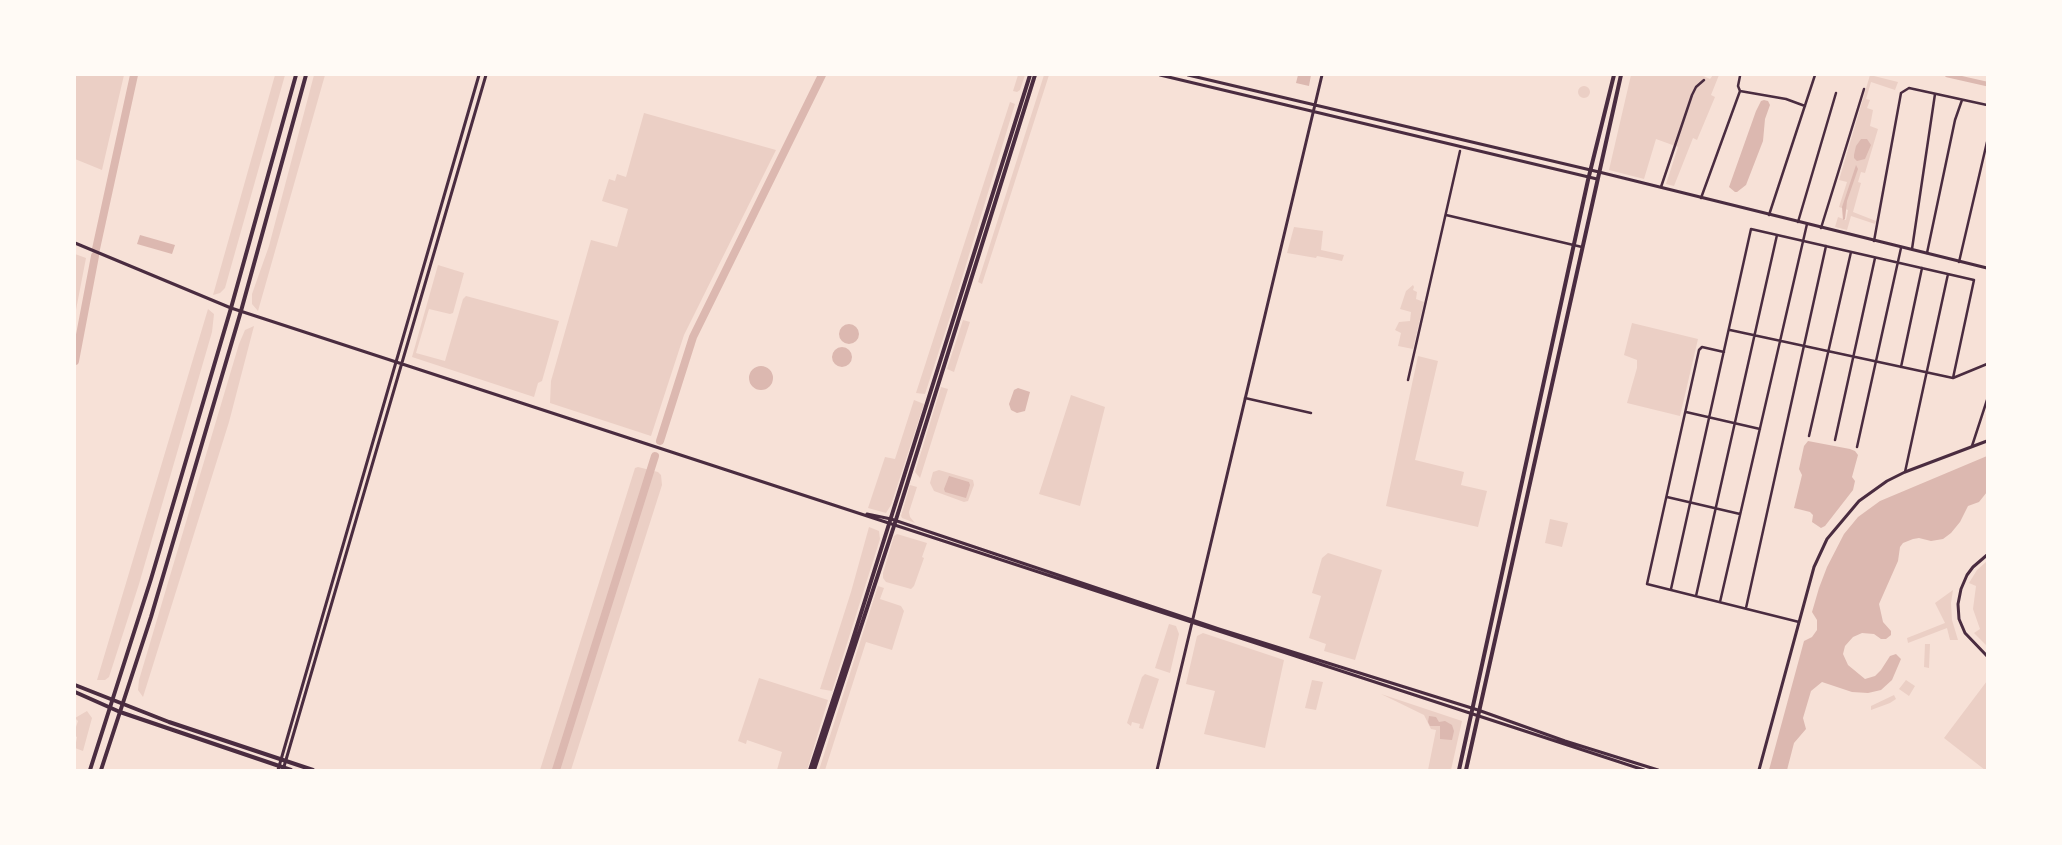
<!DOCTYPE html>
<html>
<head>
<meta charset="utf-8">
<style>
  body { margin:0 }
  #map { position:relative; width:2062px; height:845px; overflow:hidden; background:#f7e1d7; font-family:"Exo 2",sans-serif }
  canvas { display:block }
  .frame { position:absolute; inset:0; border:76px solid #fffaf5; pointer-events:none }
</style>
</head>
<body>
<div id="map">
<canvas width="2062" height="845"></canvas>
<div class="frame"></div>
</div>
<script>
const ctx = document.querySelector('canvas').getContext('2d');
ctx.lineJoin = 'round';
function fill(path, color) {
  ctx.fillStyle = color;
  ctx.fill(path, 'evenodd');
}
function poly(rows) {
  const path = new Path2D();
  for (const r of rows) {
    if (r.length === 3) {
      path.moveTo(r[0] + r[2], r[1]);
      path.arc(r[0], r[1], r[2], 0, 2 * Math.PI);
      continue;
    }
    path.moveTo(r[0], r[1]);
    for (let i = 2; i < r.length; i += 2) path.lineTo(r[i], r[i + 1]);
  }
  return path;
}
function stroke(path, color, width, dash) {
  ctx.strokeStyle = color;
  ctx.lineWidth = width;
  ctx.lineCap = dash ? 'butt' : 'round';
  ctx.setLineDash(dash || []);
  ctx.stroke(path);
}
fill(poly([
  [75,75,124,75,102,170,75,159],
  [275,75,285,75,225,288,220,293,213,295],
  [314,75,325,75,258,311,252,304,252,294,269,246],
  [1018,75,1025,75,1020,90,1017,92,1013,91],
  [1044,75,1049,75,982,284,978,282],
  [1631,75,1701,75,1710,79,1713,75,1719,75,1711,95,1715,97,1697,140,1693,138,1674,186,1666,184,1678,147,1656,139,1644,179,1609,170],
  [1870,75,1898,82,1895,90,1871,82,1866,99,1870,100,1867,108,1873,110,1870,126,1878,129,1865,173,1861,172,1858,182,1861,183,1853,212,1876,221,1875,224,1851,216,1847,230,1835,227,1838,217,1846,220,1848,210,1839,207,1847,182,1839,180],
  [1584,92,6],
  [1010,102,1015,104,951,314,925,394,916,393],
  [644,113,776,150,684,335,651,436,550,403,551,381,591,240,617,247,628,209,602,201,609,179,615,181,617,174,626,177],
  [1294,227,1323,231,1321,250,1344,255,1342,261,1317,256,1316,258,1287,253],
  [75,254,86,258,75,315],
  [438,265,464,273,453,313,450,314,429,309,416,353,445,361,463,299,466,296,559,321,542,381,538,383,534,397,412,357],
  [1413,285,1414,287,1413,290,1417,292,1416,299,1424,302,1413,349,1398,346,1401,333,1395,330,1399,322,1410,321,1411,312,1400,309,1406,291],
  [208,309,214,314,212,332,139,584,109,677,105,680,97,680],
  [963,320,970,322,954,372,947,369],
  [1632,323,1698,339,1680,416,1627,403,1637,368,1637,360,1624,355],
  [254,326,229,422,143,697,138,690,139,680,239,344,245,330],
  [1418,356,1438,361,1415,460,1464,472,1461,485,1487,491,1478,527,1386,506],
  [941,387,948,389,920,478,915,472],
  [1071,395,1105,407,1080,506,1039,494],
  [914,400,924,404,891,505,886,513,868,508,885,457,895,459],
  [638,467,658,472,661,475,662,485,571,770,540,770,635,468],
  [939,470,973,480,974,485,968,501,964,502,934,491,930,483,933,472],
  [910,485,917,487,909,512,910,517,915,523,902,518,901,516],
  [1550,519,1568,523,1562,547,1545,543],
  [869,527,879,531,880,539,832,691,820,689,851,592],
  [897,534,927,543,922,557,924,558,914,586,911,589,886,582,883,578,883,573,894,536],
  [1328,553,1382,570,1355,660,1324,651,1326,644,1309,638,1321,596,1312,593,1322,558],
  [1987,561,1987,646,1974,633,1980,629,1973,609,1976,586,1969,583,1977,570],
  [878,586,884,588,880,599,901,606,904,611,892,650,866,642,825,770,819,770],
  [1953,590,1951,603,1952,620,1958,640,1950,640,1947,628,1908,643,1907,638,1945,623,1935,603],
  [1169,624,1176,626,1179,634,1170,673,1155,668],
  [1203,633,1284,660,1265,748,1204,734,1215,691,1186,684,1197,636],
  [1925,644,1930,644,1929,668,1924,667],
  [1145,674,1159,679,1143,729,1139,728,1140,724,1132,722,1131,726,1127,723,1142,677],
  [759,678,828,700,807,770,777,770,782,752,747,740,746,744,738,741],
  [1312,680,1323,682,1316,710,1305,708],
  [1906,680,1915,686,1909,696,1899,689],
  [1987,681,1987,770,1985,770,1944,738],
  [1381,694,1462,721,1451,770,1428,770,1436,730,1431,729,1424,715],
  [1894,695,1896,699,1890,703,1871,710,1871,706],
  [87,711,92,718,83,751,75,748,77,737,75,736,75,730,78,721,75,718]
]), '#ebcfc5');
fill(poly([
  [1298,75,1311,75,1309,86,1296,83],
  [1764,100,1768,101,1770,105,1765,119,1763,141,1746,185,1737,192,1735,192,1729,187,1756,111,1761,101],
  [1861,139,1867,139,1871,145,1865,159,1857,161,1854,158,1854,155,1856,146],
  [1856,165,1858,169,1847,201,1845,219,1843,220,1842,207],
  [140,235,175,245,172,254,137,244],
  [849,334,10],
  [842,357,10],
  [761,378,12],
  [1018,388,1030,392,1025,411,1017,413,1011,410,1009,404,1014,390],
  [1808,441,1850,449,1855,451,1858,455,1852,477,1855,481,1853,490,1825,526,1821,528,1812,522,1813,515,1810,512,1794,508,1802,475,1799,469,1804,446],
  [1987,456,1987,492,1979,502,1968,506,1960,522,1951,533,1943,539,1931,541,1919,538,1913,539,1903,543,1900,547,1898,561,1879,604,1883,622,1891,631,1891,635,1886,639,1881,639,1874,634,1862,633,1853,637,1845,646,1843,654,1848,665,1865,679,1875,676,1881,670,1890,656,1896,654,1901,659,1892,680,1881,690,1868,693,1852,692,1822,682,1811,691,1803,718,1806,729,1794,743,1787,770,1769,770,1804,641,1812,637,1817,630,1817,620,1812,612,1819,588,1827,567,1844,534,1858,517,1880,501],
  [949,476,969,482,970,485,966,498,945,492,944,489],
  [1429,716,1436,717,1439,722,1445,721,1452,725,1454,731,1452,740,1440,739,1440,726,1430,726,1428,722]
]), '#dcb8b0');
stroke(poly([
  [1947,75,1987,84]
]), '#dcb8b0', 4.5);
stroke(poly([
  [96,249,134,75],
  [75,361,95,256],
  [660,441,693,337,822,75],
  [556,770,655,456]
]), '#dcb8b0', 8);
stroke(poly([
  [1740,91,1786,99,1805,106],
  [1661,187,1692,95,1696,87,1704,80],
  [1701,198,1740,91,1738,86,1740,76],
  [1446,215,1582,247],
  [1769,215,1815,75],
  [1798,222,1836,93],
  [1821,228,1864,89],
  [1874,241,1901,93,1909,88,1987,105],
  [1912,249,1935,94],
  [1927,253,1955,120,1962,100],
  [1959,262,1987,142],
  [1730,330,1953,378,1987,364],
  [1724,352,1702,347,1699,350,1647,584,1799,622],
  [1901,367,1922,268],
  [1408,380,1460,151],
  [1245,398,1311,413],
  [1686,412,1760,429],
  [1809,436,1851,252],
  [1835,440,1875,258],
  [1972,446,1987,400],
  [1857,447,1901,248],
  [1905,472,1948,274],
  [1667,497,1740,514],
  [1671,589,1751,229,1974,280,1953,378],
  [1696,596,1777,235],
  [1720,602,1807,224],
  [1746,608,1826,246]
]), '#4a2c40', 2.5);
stroke(poly([
  [1160,75,1597,179],
  [1188,75,1599,172,1987,268],
  [75,243,231,308,1644,770],
  [867,514,891,519,1219,629,1478,710,1565,741,1658,770],
  [1987,555,1973,567,1967,575,1961,589,1958,604,1959,619,1965,633,1987,656],
  [278,770,479,75],
  [283,770,486,75],
  [1157,770,1322,75],
  [1759,770,1814,567,1827,539,1859,501,1887,481,1905,472,1987,441]
]), '#4a2c40', 3);
stroke(poly([
  [75,685,169,722,313,770],
  [75,692,120,712,291,770],
  [810,770,851,645,1030,75],
  [814,770,894,526,1035,75],
  [1459,770,1588,180,1614,75],
  [1466,770,1621,75]
]), '#4a2c40', 4);
stroke(poly([
  [90,770,151,579,231,308,296,75],
  [101,770,151,617,241,311,306,75]
]), '#4a2c40', 4);
</script>
</body>
</html>
